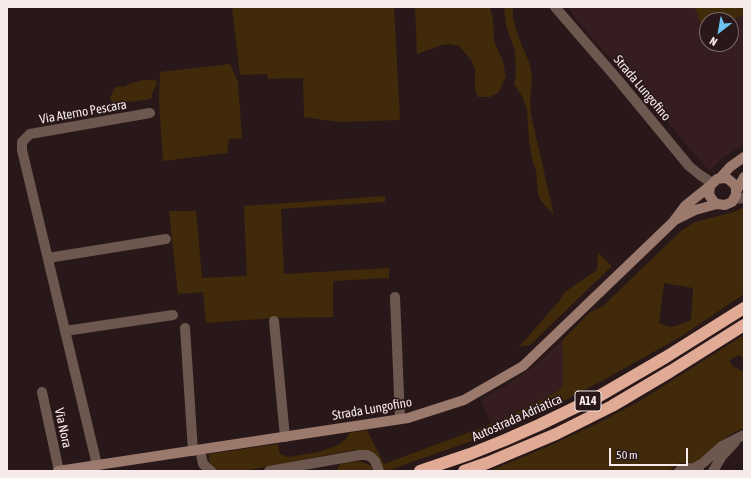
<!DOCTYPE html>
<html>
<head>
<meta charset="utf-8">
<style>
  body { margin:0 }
  #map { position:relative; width:751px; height:478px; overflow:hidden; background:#291819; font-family:"Asap Condensed",sans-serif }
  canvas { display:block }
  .frame { position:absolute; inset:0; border:8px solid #f7eaea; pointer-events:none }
  .north { position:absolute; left:699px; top:12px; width:40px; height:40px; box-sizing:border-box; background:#291819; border:1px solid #7b6c6d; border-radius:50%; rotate:211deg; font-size:11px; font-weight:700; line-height:16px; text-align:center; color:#f7eaea }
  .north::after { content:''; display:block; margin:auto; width:14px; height:18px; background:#6ac3f1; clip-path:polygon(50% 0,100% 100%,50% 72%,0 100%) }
  .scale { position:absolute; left:609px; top:448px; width:79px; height:18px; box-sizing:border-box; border:2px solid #f7eaea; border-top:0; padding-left:5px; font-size:12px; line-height:14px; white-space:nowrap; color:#f7eaea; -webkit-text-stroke:3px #291819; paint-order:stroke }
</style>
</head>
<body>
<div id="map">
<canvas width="751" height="478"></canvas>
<div class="frame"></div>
<div class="north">N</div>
<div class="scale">50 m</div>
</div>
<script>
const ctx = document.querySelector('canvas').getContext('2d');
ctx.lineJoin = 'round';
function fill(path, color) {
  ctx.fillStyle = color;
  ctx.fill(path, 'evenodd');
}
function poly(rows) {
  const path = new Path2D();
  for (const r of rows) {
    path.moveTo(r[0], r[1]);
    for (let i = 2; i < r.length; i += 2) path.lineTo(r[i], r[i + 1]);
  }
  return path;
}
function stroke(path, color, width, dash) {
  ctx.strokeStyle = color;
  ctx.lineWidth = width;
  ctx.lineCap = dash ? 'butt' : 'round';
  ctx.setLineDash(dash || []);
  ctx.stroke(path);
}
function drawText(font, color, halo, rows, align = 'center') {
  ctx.font = font + ' "Asap Condensed",sans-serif';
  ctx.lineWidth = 3.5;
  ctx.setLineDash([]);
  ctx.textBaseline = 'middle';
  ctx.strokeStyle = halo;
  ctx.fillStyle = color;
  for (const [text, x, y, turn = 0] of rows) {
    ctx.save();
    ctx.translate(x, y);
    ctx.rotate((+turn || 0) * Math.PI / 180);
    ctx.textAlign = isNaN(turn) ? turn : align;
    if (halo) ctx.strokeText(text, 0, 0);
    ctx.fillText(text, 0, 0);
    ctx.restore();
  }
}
fill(poly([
  [567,7,695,7,703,29,707,27,707,44,731,44,731,20,730,20,744,15,744,144,725,156,709,171,643,93,598,45],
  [562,341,563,354,563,385,558,391,491,424,481,400,513,381,537,364]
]), '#361e20');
fill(poly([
  [232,7,394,7,400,120,339,122,304,117,303,78,268,79,267,74,240,75],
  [415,7,490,7,493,20,494,41,502,59,506,76,499,92,490,97,478,97,475,89,475,70,472,61,459,46,450,44,442,45,417,54],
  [504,7,513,7,513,18,518,36,529,62,532,76,530,101,531,115,554,215,541,201,538,194,536,171,532,158,529,141,527,110,523,98,514,84,516,75,515,51,506,25],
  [695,7,744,7,744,15,730,20,707,20,707,27,703,29],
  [230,64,238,82,242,138,229,139,227,153,163,161,159,100,160,72],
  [144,80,150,80,157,81,156,86,152,93,152,97,150,99,115,104,112,103,110,98,114,89,118,86,124,87,131,83],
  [385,196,385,202,281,209,284,274,389,268,389,279,386,278,333,281,333,317,275,318,206,323,203,292,178,294,169,211,196,211,202,278,247,276,244,206],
  [744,207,744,294,682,336,598,383,542,412,483,437,386,471,382,471,364,451,354,450,243,471,218,471,215,470,209,461,209,454,278,444,280,454,288,457,319,452,338,445,347,438,349,433,367,430,384,464,499,421,558,391,563,385,563,354,562,341,590,312,602,307,681,231,695,222,734,212],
  [664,283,693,288,691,320,676,326,669,327,659,323],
  [598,253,612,266,530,345,519,347,560,300,565,292,597,270],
  [744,335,744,359,739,355,729,360,732,366,744,372,744,428,733,433,719,442,703,460,694,463,679,463,674,466,669,471,489,471,554,444,600,422,638,402],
  [357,461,368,464,372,467,373,471,336,471,340,464,344,462]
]), '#412a0a');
stroke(poly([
  [555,7,619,81,689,166,700,175,712,183],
  [734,199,744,198],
  [48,258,166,239],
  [395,297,400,419],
  [274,321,285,437],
  [185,328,193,451],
  [65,331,173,315],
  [42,392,59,471],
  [200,450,203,464,211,471],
  [97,465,22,150,22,142,30,134,150,113],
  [694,468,703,463,722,446,744,435],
  [269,471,360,455,367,455,371,457,375,461,379,471],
  [679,471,689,468,699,470],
  [713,471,722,456,735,442]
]), '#6d5850', 10);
stroke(poly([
  [720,178,730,167,744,157],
  [736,192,744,177],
  [677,219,695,210,717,204,725,205,732,202,736,195,736,188,734,184,728,179,724,178,717,179,710,186,709,195,714,202,717,204],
  [58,471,408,418,464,400,523,366,673,222,685,206,710,186]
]), '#9b796c', 10);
stroke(poly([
  [420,471,470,454,505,440,539,425,601,395,666,357,744,308],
  [464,471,487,463,556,434,612,406,671,371,744,325]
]), '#e0aa95', 12);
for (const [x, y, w] of [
  [588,401,26]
]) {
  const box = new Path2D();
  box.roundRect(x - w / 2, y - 10, w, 20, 3);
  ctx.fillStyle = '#291819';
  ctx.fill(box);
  stroke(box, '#f7eaea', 1);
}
drawText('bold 12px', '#f7eaea', null, [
  ["A14",588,401]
]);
drawText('13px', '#f7eaea', '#291819', [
  ["Strada Lungofino",642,88,50],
  ["Via Aterno Pescara",83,112,-10],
  ["Strada Lungofino",372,409,-10],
  ["Autostrada Adriatica",517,418,-24],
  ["Via Nora",63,428,78]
]);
</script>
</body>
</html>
